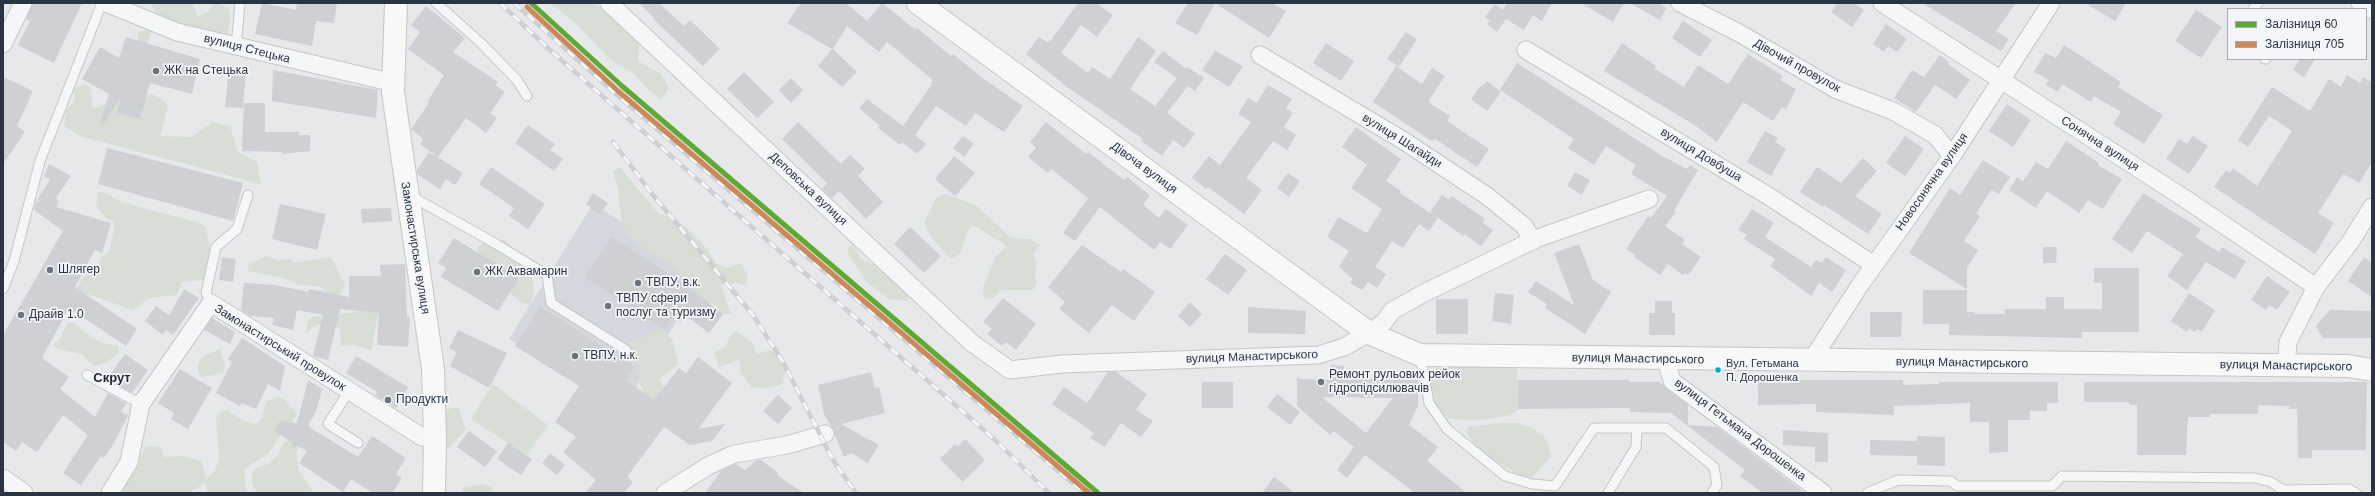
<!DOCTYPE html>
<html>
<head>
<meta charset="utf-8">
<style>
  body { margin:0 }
  #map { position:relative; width:2375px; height:496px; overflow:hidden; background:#e6e8ea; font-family:Arial,sans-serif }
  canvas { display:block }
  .frame { position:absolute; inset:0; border:4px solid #2b3445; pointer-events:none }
  .legend { position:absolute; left:2227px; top:8px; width:140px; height:52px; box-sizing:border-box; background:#f4f6f9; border:1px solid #a4a8b1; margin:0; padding:5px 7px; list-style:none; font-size:12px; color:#2b3445 }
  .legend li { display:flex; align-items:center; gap:8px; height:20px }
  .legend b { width:20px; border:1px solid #a4a8b1 }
</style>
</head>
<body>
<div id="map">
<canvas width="2375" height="496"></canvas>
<div class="frame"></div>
<ul class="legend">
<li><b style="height:5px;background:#5ea836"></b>Залізниця 60</li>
<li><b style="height:5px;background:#ca8956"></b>Залізниця 705</li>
</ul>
</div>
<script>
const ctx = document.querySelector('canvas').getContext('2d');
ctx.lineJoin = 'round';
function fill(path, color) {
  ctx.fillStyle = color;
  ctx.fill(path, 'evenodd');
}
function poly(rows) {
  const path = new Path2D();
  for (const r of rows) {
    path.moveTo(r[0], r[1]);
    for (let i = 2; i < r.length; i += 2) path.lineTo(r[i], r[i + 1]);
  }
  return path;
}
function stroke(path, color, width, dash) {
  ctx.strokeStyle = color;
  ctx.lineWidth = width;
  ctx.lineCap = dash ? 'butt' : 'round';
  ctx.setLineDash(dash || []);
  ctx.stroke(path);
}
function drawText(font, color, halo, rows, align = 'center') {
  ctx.font = font + ' Arial,sans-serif';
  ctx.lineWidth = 3.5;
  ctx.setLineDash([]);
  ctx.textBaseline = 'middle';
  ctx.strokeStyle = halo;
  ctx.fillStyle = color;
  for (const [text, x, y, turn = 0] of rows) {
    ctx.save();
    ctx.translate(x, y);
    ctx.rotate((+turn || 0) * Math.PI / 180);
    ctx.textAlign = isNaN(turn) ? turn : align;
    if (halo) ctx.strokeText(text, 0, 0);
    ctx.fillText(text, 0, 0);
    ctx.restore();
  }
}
fill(poly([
  [593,204,706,274,622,409,509,339]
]), '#d4d7dd');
fill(poly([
  [151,3,193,3,197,16,208,12,215,3,219,3,230,10,230,22,227,36,206,35,194,27,156,17],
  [551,3,594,3,610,14,620,26,636,36,639,44,638,61,661,74,669,88,661,99,649,91,633,73,611,60,575,23],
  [152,29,130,96,134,102,152,94,164,101,168,106,160,136,192,137,212,122,230,126,238,152,257,162,261,184,80,136,64,126,66,110,75,101,74,88,86,84,91,89,93,109,105,104,136,51,138,32],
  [620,167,657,212,680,223,692,233,709,251,715,263,728,268,740,263,748,275,746,285,738,283,721,285,731,314,721,314,713,303,698,305,689,319,679,322,670,317,684,290,684,280,669,263,647,251,628,235,622,225,618,189,613,172],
  [98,192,104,192,121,202,200,223,206,227,214,274,210,279,182,282,177,295,149,298,133,310,87,294,75,299,74,292,85,275,98,271,100,258,110,251,115,221,107,219,96,206],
  [946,194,977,206,1011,238,1030,239,1040,245,1033,255,1037,263,1035,274,1037,284,1033,290,1002,290,994,297,984,299,983,287,996,256,1007,246,973,225,968,229,960,254,951,259,931,237,924,223,936,198],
  [485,239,504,240,524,257,531,272,534,291,531,304,522,303,497,283,476,257,477,250],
  [852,245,856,249,860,258,871,263,888,277,902,284,909,292,907,301,889,299,867,282,849,255,847,249],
  [266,256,278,260,290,259,294,263,331,257,345,285,339,296,327,293,319,286,299,285,284,278,247,271,249,264],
  [363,311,391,313,378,314,371,350,353,345,341,346,340,328,318,324,306,333,308,321,312,317],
  [67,323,73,323,99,342,118,346,119,352,106,363,94,366,81,354,58,349,53,345,60,339],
  [661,330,672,339,679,364,659,379,688,420,646,398,638,379,639,361,629,344,633,340],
  [736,331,751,341,757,354,770,350,782,357,785,372,783,384,767,388,751,387,741,373,739,360,719,367,714,352,725,347,730,336],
  [220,349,225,365,223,373,202,377,198,372,198,364,202,357],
  [1447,364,1517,367,1518,409,1511,415,1481,420,1450,419,1441,411,1426,389,1432,373,1438,367],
  [493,384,548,425,527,455,471,419],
  [278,397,285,400,297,414,294,420,289,423,268,454,247,467,244,471,246,489,249,493,208,493,205,483,189,493,116,493,131,471,133,473,146,446,161,447,164,457,183,456,202,461,206,479,215,471,219,459,216,418,220,413,227,410,243,421,256,424,261,420,266,402],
  [451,408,459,408,466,430,449,448,444,445,443,412],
  [1500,423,1517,423,1532,428,1543,435,1548,444,1551,457,1532,477,1520,476,1494,460,1478,449,1467,434,1468,427],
  [293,437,300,442,297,452,298,469,314,493,257,493,252,484,252,473,258,467,268,464,279,454,283,443],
  [482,484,492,487,492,493,460,493,464,487]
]), '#d6ded6');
fill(poly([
  [33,3,82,3,54,63,18,45,30,21,26,19],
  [262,3,296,10,297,3,337,3,334,23,316,21,312,46,255,34],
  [639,3,659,3,684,26,690,20,720,49,703,66,653,19,654,18],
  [801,3,846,3,867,21,882,3,916,30,917,28,951,56,953,54,984,79,1023,106,1004,132,975,113,966,126,936,106,915,135,926,144,917,154,902,142,900,145,878,128,880,126,859,108,867,99,903,126,932,84,931,83,933,80,887,42,879,52,847,26,833,49,857,72,842,87,818,66,832,49,787,23],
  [1078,3,1096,3,1113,15,1097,37,1081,25,1061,53,1088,73,1092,67,1110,79,1138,37,1156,51,1130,89,1155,106,1177,78,1154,62,1163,51,1186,69,1187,67,1204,78,1195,91,1188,86,1167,113,1195,134,1184,148,1173,140,1162,156,1141,141,1143,139,1067,87,1026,54,1039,37,1047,42,1051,40],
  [1188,3,1272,3,1286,11,1269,38,1215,3,1197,35,1175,23],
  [1507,3,1552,3,1542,21,1533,15,1524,30,1506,19,1497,32,1487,24,1490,21,1485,17,1495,4,1503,10],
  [1581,3,1624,3,1613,22],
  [1630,3,1658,3,1666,8,1660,20],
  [1837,3,1854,3,1864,10,1852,27,1831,12],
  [1922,3,2016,3,1996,31,2009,39,2001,51],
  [2085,3,2126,3,2115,21],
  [426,6,465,38,453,52,498,82,495,85,505,92,490,113,497,118,486,133,466,118,438,157,420,144,423,139,411,129,429,103,427,102,444,75,408,49,420,32,411,25],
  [2196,10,2222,27,2201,58,2175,41],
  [1683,21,1712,40,1700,57,1672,38],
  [1886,24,1907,39,1897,52,1888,46,1884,52,1873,44],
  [1406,32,1417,39,1399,67,1387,59],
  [126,37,200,59,192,94,150,83,140,119,117,113,121,97,103,125,100,123,109,94,82,79,100,47,119,58],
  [1326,43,1354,61,1341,81,1313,63],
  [1622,43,1656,66,1655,69,1684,87,1698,65,1728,84,1748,54,1783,76,1780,80,1796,89,1786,109,1782,107,1773,121,1743,102,1717,142,1693,124,1604,71],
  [2064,45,2121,82,2118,87,2163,115,2144,144,2113,124,2121,112,2094,96,2091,102,2062,84,2058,92,2046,85,2049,80,2034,72,2045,53,2056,58],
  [1215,51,1243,66,1229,87,1202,70],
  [1940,55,1949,62,1948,64,1970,80,1956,99,1935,85,1916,112,1894,98,1912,70,1924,77],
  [2300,59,2315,59,2304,77,2293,70],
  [1517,63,1659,154,1687,169,1690,165,1698,170,1674,211,1676,212,1665,226,1685,240,1682,244,1701,257,1688,275,1685,273,1683,275,1668,264,1660,275,1634,257,1635,255,1626,249,1648,216,1651,218,1667,196,1631,174,1636,165,1606,146,1594,165,1568,148,1574,139,1500,90],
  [1396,66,1422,84,1432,68,1445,76,1428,102,1450,116,1447,121,1489,149,1477,167,1435,139,1434,141,1430,140,1373,102],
  [229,69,246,70,243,108,225,107],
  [273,70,378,90,376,118,272,101],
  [744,72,774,102,757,118,727,89],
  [2347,75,2360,83,2363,77,2372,82,2372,162,2359,183,2343,174,2318,213,2334,223,2315,254,2214,187,2226,170,2230,173,2233,168,2257,186,2292,131,2269,116,2248,147,2238,140,2272,87,2310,111,2329,79,2341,87],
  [3,77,33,91,17,126,25,132,3,164],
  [791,78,803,90,791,103,779,90],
  [1487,81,1501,92,1487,111,1471,99,1480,86,1482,87],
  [1268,85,1292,99,1286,108,1293,113,1284,127,1296,135,1287,150,1273,141,1246,178,1262,190,1244,214,1208,187,1206,189,1192,178,1209,156,1220,165,1251,122,1238,114,1248,98,1257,103],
  [244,103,265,103,265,132,299,132,299,135,310,135,310,151,282,154,282,152,242,151],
  [2007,104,2031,120,2013,147,1989,131],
  [798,122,841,164,850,155,865,169,858,176,883,202,866,219,839,191,832,198,822,189,827,183,782,139],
  [1046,122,1086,154,1088,152,1124,180,1127,177,1150,195,1143,205,1159,218,1166,209,1188,225,1170,249,1160,242,1154,250,1100,207,1075,241,1063,233,1088,198,1051,169,1048,173,1028,157,1036,148,1030,142],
  [528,125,555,144,550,150,563,159,554,171,515,143],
  [1356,127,1401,159,1386,181,1401,191,1400,193,1438,218,1429,231,1419,224,1403,248,1392,241,1375,267,1386,274,1377,288,1368,282,1362,290,1350,283,1353,279,1339,267,1349,251,1327,237,1338,217,1367,233,1382,209,1351,188,1367,165,1342,147],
  [1765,131,1778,138,1775,142,1786,149,1771,176,1747,162],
  [963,136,974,144,964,157,953,148],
  [1905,136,1924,149,1905,176,1886,163],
  [2193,136,2208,146,2189,174,2166,159,2179,139,2187,144],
  [2066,141,2099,163,2098,165,2122,179,2103,209,2088,200,2079,213,2047,191,2036,208,2009,190,2017,177,2023,181,2036,162,2048,169],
  [107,148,243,183,233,221,98,184],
  [429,152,463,173,455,185,446,179,440,189,418,175,417,170],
  [954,156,975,173,955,196,935,179],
  [1863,158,1877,171,1855,196,1882,214,1868,234,1824,205,1823,207,1800,192,1817,167,1841,183],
  [1983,160,2010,177,1999,194,1991,190,1976,214,1980,216,1964,241,1978,250,1967,268,1967,289,1909,253,1950,188,1960,195],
  [49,164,71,176,56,198,59,201,56,207,111,223,102,253,95,250,75,287,137,329,126,346,69,308,42,358,69,377,60,389,95,417,108,393,126,403,121,412,128,415,114,443,104,458,101,456,81,485,63,473,88,435,63,415,37,452,22,442,16,451,3,442,3,335,63,231,34,210,36,201,42,203,37,200,50,180,44,176],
  [491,167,545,204,528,229,509,216,514,208,479,184],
  [1575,172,1590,180,1582,195,1567,186],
  [1288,173,1300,181,1289,197,1277,188],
  [593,193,608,203,600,214,586,204],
  [2143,193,2201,229,2195,237,2219,252,2222,247,2246,261,2235,279,2206,262,2187,290,2167,276,2183,254,2147,231,2132,253,2112,239],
  [1442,195,1449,200,1452,196,1485,219,1483,223,1493,230,1481,246,1464,234,1463,236,1430,212],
  [280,204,326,214,317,250,272,239],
  [391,208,392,221,362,223,361,209],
  [1752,209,1774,223,1765,237,1811,267,1816,260,1822,263,1826,257,1846,270,1832,292,1819,283,1811,296,1770,266,1775,259,1744,239,1747,235,1738,230],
  [910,227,941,256,924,273,894,244],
  [611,237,691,289,723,314,709,333,678,310,665,330,584,277],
  [454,238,519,278,498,311,441,277,446,268,438,263],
  [1579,244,1593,280,1611,292,1585,334,1545,308,1547,304,1528,292,1536,281,1574,305,1554,253],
  [1082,245,1121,272,1123,269,1155,292,1134,321,1112,305,1089,333,1059,309,1065,302,1048,287],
  [2043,247,2057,247,2056,263,2043,263],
  [1225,254,1247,270,1228,295,1206,279],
  [222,257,236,259,233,282,219,280],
  [2364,257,2372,263,2372,297,2348,281],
  [405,264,407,317,410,317,408,347,377,345,379,313,340,309,328,360,313,356,323,315,297,310,293,330,272,325,274,318,250,316,241,310,244,283,276,285,308,292,309,289,349,297,349,276,381,276,380,265],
  [2094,268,2139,268,2139,332,2082,332,2082,338,1949,335,1949,324,1923,324,1923,290,1967,290,1967,312,1975,312,1975,314,2005,314,2005,309,2046,309,2046,297,2064,297,2064,309,2102,309,2102,283,2094,283],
  [2267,276,2290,292,2277,310,2269,305,2266,310,2251,300],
  [184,289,199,298,173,335,166,330,163,335,145,321,156,306,169,315],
  [1495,293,1514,295,1511,324,1492,321],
  [2189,293,2215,310,2202,332,2197,329,2195,332,2189,328,2187,332,2171,321],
  [1003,298,1036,324,1016,350,1006,342,1002,346,987,334,992,329,983,322],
  [1436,299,1468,299,1468,334,1436,334],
  [1655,301,1672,301,1672,313,1675,313,1675,335,1649,335,1649,313,1655,313],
  [1190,302,1202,314,1190,327,1178,316],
  [540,307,635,367,626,380,654,400,679,368,686,373,698,357,732,383,698,429,725,424,712,441,690,445,664,427,627,477,633,482,624,493,585,493,596,480,563,452,576,437,555,422,579,386,515,346],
  [1248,307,1306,311,1305,334,1248,333],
  [2330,310,2372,311,2372,338,2323,338,2316,326],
  [1870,312,1902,312,1901,337,1870,337],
  [212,318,235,332,230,344,204,330],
  [458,330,507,353,489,388,450,366,457,352,449,348],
  [242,338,285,366,280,391,268,384,256,409,242,403,240,406,216,393,232,362,228,359],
  [125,354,148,370,132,393,114,383,115,381,109,376],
  [356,356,408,387,396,408,375,395,377,392,346,373],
  [1331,365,1344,366,1343,378,1418,380,1418,406,1409,425,1438,447,1427,461,1467,493,1415,493,1365,455,1347,478,1337,470,1354,447,1334,431,1330,435,1297,406,1297,377,1299,379,1330,380],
  [1322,397,1393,398,1366,433],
  [180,369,212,388,188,429,171,419,174,413,158,403],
  [871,372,875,388,879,387,885,413,841,424,879,445,868,463,851,453,844,457,835,436,834,431,824,414,818,385],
  [1108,372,1116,372,1147,394,1136,410,1153,421,1141,437,1121,423,1105,447,1090,438,1094,433,1052,404,1064,387,1087,403],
  [1793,378,1793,380,1903,380,1903,385,1939,384,1939,382,2058,382,2058,403,2047,403,2047,411,2030,411,2030,420,2008,420,2008,452,1989,453,1989,422,1970,422,1970,403,1894,406,1894,415,1816,412,1816,404,1758,405,1758,379],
  [308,380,322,389,316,412,308,425,312,429,358,457,372,436,406,458,396,474,402,478,392,493,373,493,351,479,343,492,299,463,307,451,296,445,295,448,292,447,293,443,274,431,280,421,297,423],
  [1518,380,1629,380,1629,382,1659,382,1688,405,1688,425,1717,427,1805,493,1763,493,1740,476,1745,470,1671,413,1630,412,1630,408,1518,409],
  [1202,382,1233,382,1233,408,1202,408],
  [2084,382,2367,382,2366,450,2312,450,2312,458,2298,458,2297,409,2289,409,2289,406,2258,405,2258,414,2210,414,2210,417,2188,417,2186,455,2137,455,2137,405,2129,405,2129,402,2084,402],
  [1277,394,1300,412,1290,425,1267,407],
  [778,395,792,408,778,424,763,411],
  [1783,430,1828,433,1828,462,1815,462,1815,447,1783,445],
  [469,431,497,451,485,467,457,447],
  [1917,436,1945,437,1945,466,1917,465,1917,456,1870,455,1870,440,1917,441],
  [965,439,985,460,963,482,940,459,955,444,958,446],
  [508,443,532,459,521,475,497,459],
  [550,453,565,465,557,475,542,463],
  [757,460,761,460,778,473,777,475,804,493,705,493,722,470,736,464,745,470],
  [1274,477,1295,493,1262,493]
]), '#ced0d3');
const service = poly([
  [436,3,481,43,517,80,527,96],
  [2253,9,2258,3],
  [236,47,240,3],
  [2265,59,2266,59],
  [411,196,496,244,547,275,551,303,626,350],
  [3,289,14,261,40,161,102,3],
  [211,303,206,293,216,247,237,229,248,195],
  [1420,355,1429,403,1447,429,1505,476,1532,484,1555,486,1594,428,1666,428,1714,467,1717,485,1712,493],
  [87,375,141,404],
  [349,391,328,424,358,443],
  [1608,493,1636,447,1637,428],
  [1867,493,1898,480,1951,481,1957,486,2052,486,2062,476,2255,478,2271,482,2283,490,2349,489,2356,493]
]);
const minor = poly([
  [106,3,177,32,381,80,392,78],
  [609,3,972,343,1010,370,1062,364,1318,355,1344,347,1369,333,1384,322,1392,311,1424,293,1538,238,1649,199],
  [1680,3,1739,33,1835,89,1893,111,1935,135,1952,156],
  [1882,3,2187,200,2316,287],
  [2360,3,2372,10],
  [3,44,23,3],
  [1526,50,1770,197,1874,265],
  [1260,55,1404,141,1487,196,1524,226,1533,241],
  [1666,360,1672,381,1823,493],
  [1811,361,1860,285,1952,156,2051,3],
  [2286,366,2288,342,2316,287,2351,241,2372,207],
  [3,478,24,493],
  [110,493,129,462,141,404,211,303,422,437,435,438],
  [665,493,708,466,734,454,787,445,825,434]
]);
const secondary = poly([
  [396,3,393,92,433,369,435,438,434,493],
  [918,3,1369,333,1420,355,2348,366,2372,370]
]);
stroke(service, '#c4c6c8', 11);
stroke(minor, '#c4c6c8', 19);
stroke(secondary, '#c4c6c8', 24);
stroke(service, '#f5f6f7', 9);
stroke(minor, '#f5f6f7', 17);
stroke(secondary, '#f8f8f8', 22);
const rail = poly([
  [500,3,551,51,993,438,1049,493],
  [514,3,617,95,1084,493],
  [613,142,652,194,753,315,783,362,833,460,856,493]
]);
stroke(rail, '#cecfd2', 4.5);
stroke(rail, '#f4f6f9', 3, [9]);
stroke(poly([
  [531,3,622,86,1098,493]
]), '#5ea836', 5);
stroke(poly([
  [527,7,618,91,1089,493]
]), '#ca8956', 5);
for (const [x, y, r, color] of [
  [156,71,4,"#6c737f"],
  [50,270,4,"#6c737f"],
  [477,272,4,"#6c737f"],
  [638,283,4,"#6c737f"],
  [608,306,4,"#6c737f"],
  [21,315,4,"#6c737f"],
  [575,356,4,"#6c737f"],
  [1718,370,3.5,"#00a9ce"],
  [1321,382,4,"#6c737f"],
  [388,400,4,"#6c737f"]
]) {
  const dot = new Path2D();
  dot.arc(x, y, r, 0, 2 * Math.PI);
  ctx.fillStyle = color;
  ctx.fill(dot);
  stroke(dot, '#f4f6f9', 1.5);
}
drawText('11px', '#2b3445', '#f4f6f9', [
  ["Вул. Гетьмана",1726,364],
  ["П. Дорошенка",1726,378]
], 'left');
drawText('12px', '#2b3445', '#f4f6f9', [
  ["вулиця Стецька",247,49,14],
  ["Дівочий провулок",1797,66,29],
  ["вулиця Шагайди",1402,141,32],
  ["Сонячна вулиця",2100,144,33],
  ["вулиця Довбуша",1701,155,31],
  ["Дівоча вулиця",1144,168,36],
  ["Новосонячна вулиця",1932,182,-55],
  ["Деповська вулиця",808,189,43],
  ["Замонастирська вулиця",415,248,81],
  ["Замонастирський провулок",280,348,32],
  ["вулиця Манастирського",1252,357,-2],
  ["вулиця Манастирського",1638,359,1],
  ["вулиця Манастирського",1962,363,1],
  ["вулиця Манастирського",2286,366,1],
  ["вулиця Гетьмана Дорошенка",1740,430,37]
]);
drawText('12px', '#2b3445', '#f4f6f9', [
  ["ЖК на Стецька",164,71],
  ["Шлягер",58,270],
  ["ЖК Аквамарин",485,272],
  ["ТВПУ, в.к.",646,283],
  ["ТВПУ сфери",616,299],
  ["послуг та туризму",616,313],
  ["Драйв 1.0",29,315],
  ["ТВПУ, н.к.",583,356],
  ["Ремонт рульових рейок",1329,375],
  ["гідропідсилювачів",1329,389],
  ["Продукти",396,400]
], 'left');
drawText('bold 13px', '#1d2536', '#f4f6f9', [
  ["Скрут",112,378]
]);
</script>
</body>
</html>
